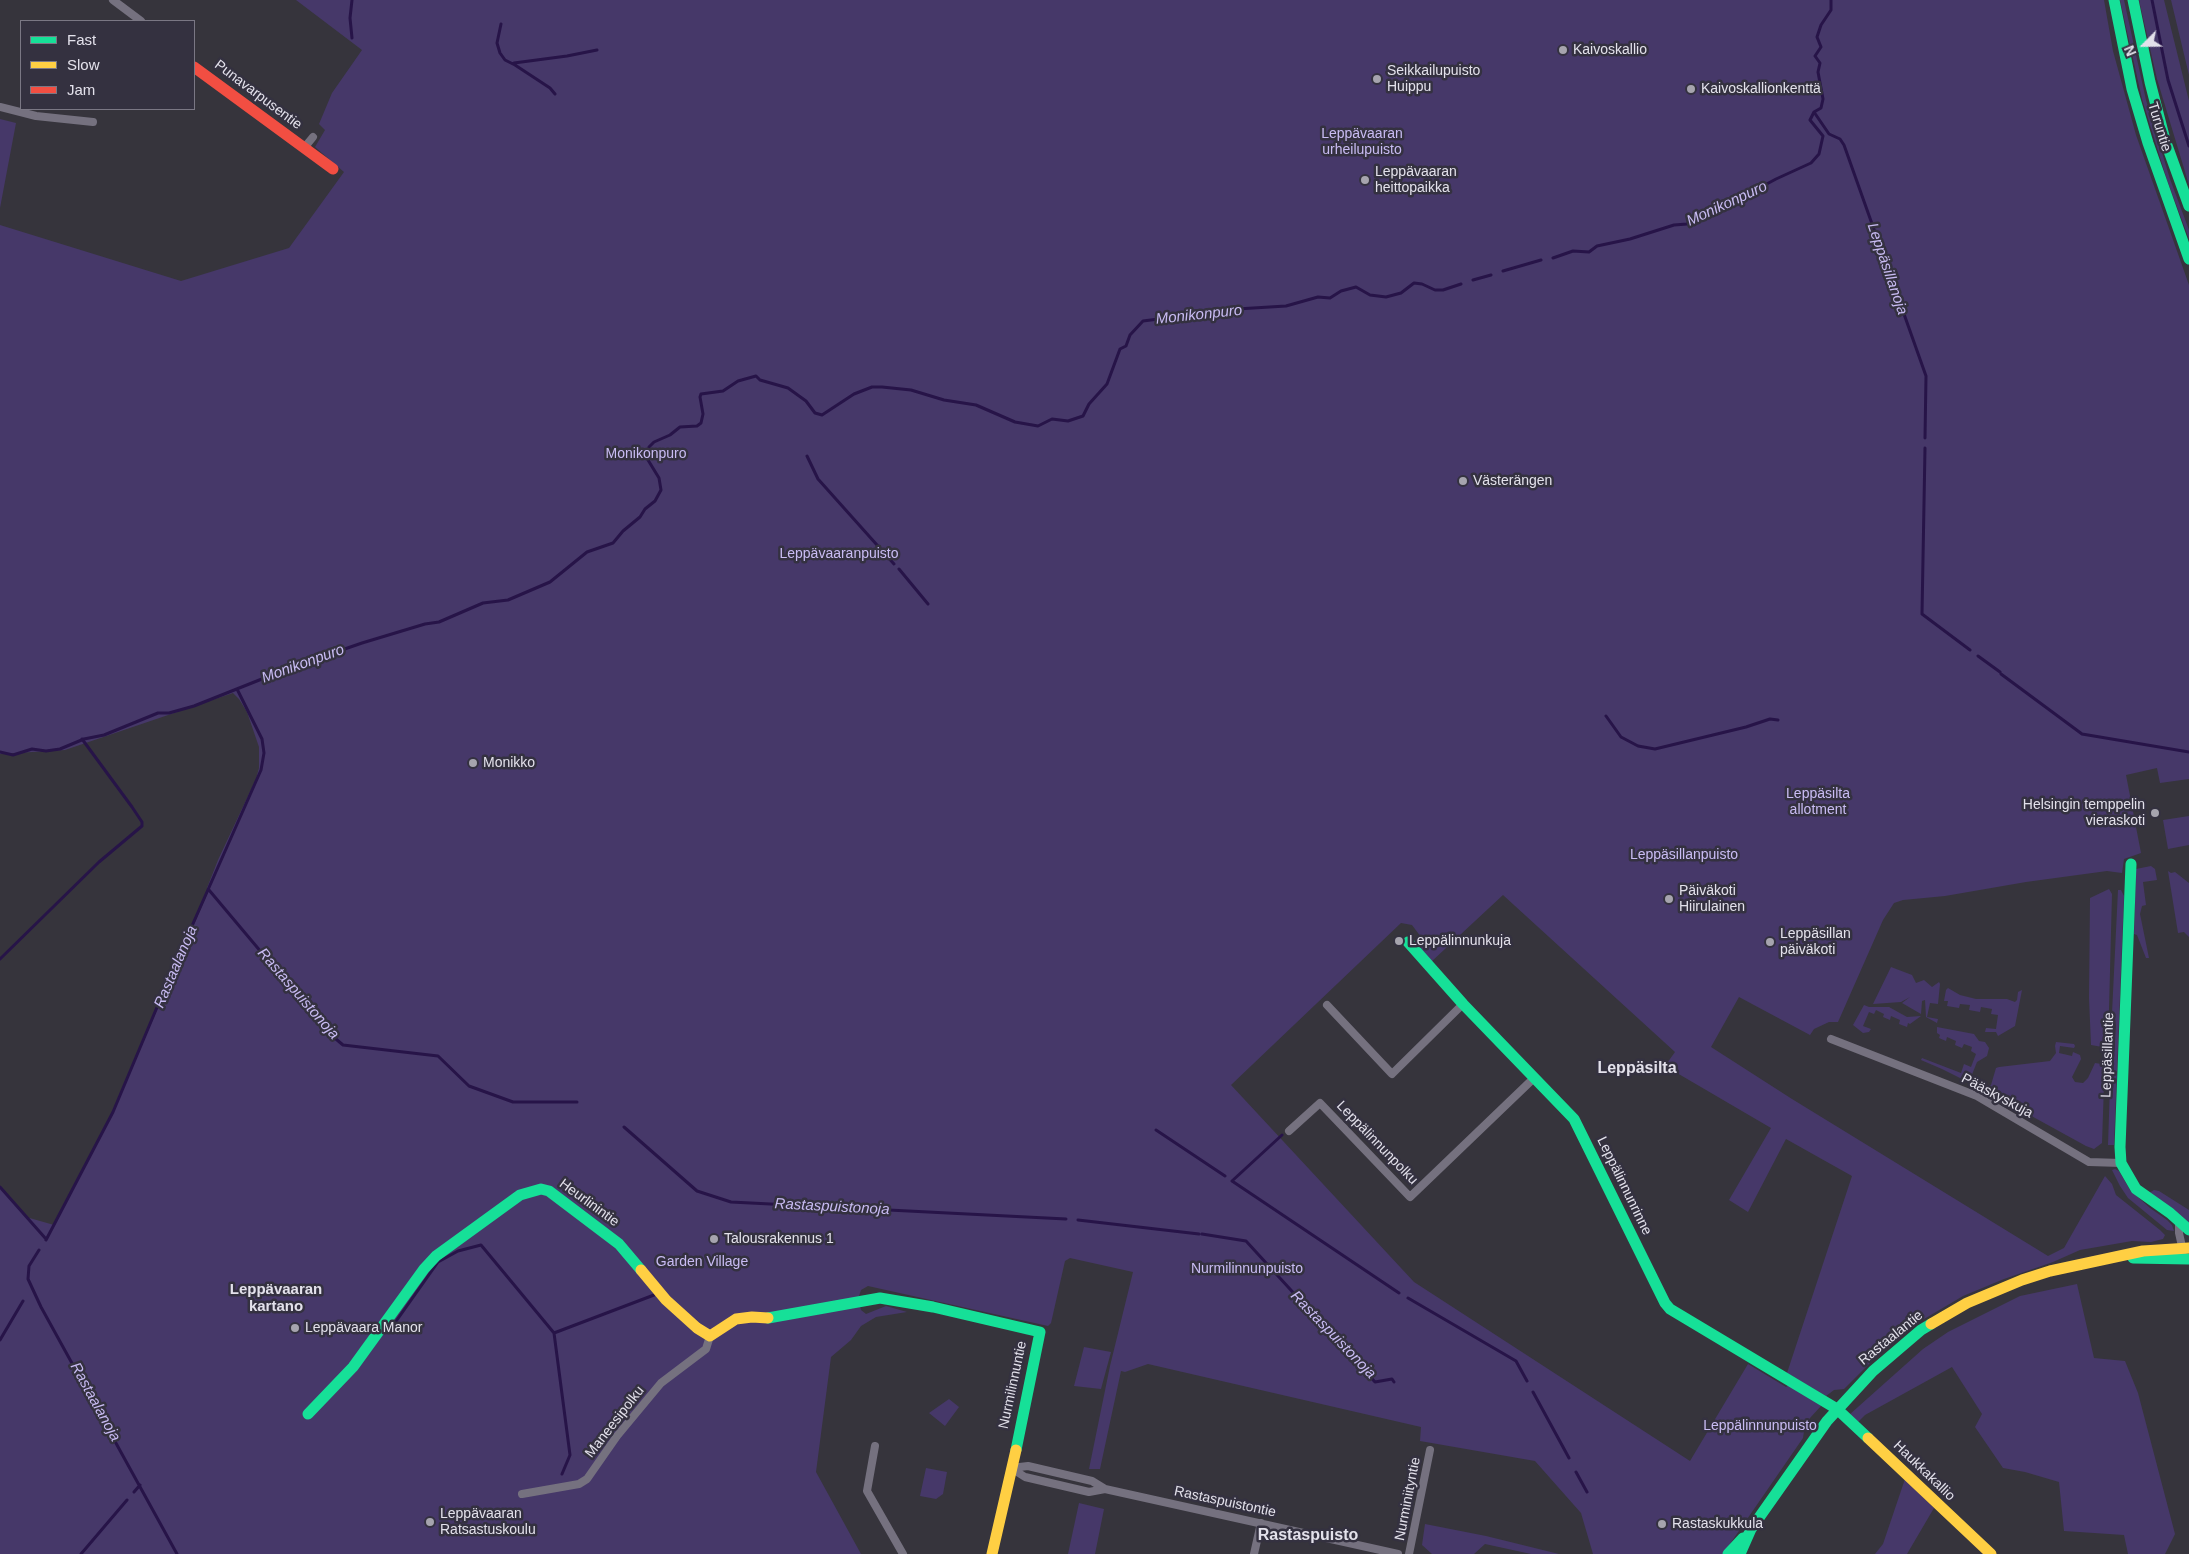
<!DOCTYPE html>
<html>
<head>
<meta charset="utf-8">
<style>
  body { margin:0 }
  #map { position:relative; width:2189px; height:1554px; overflow:hidden; background:#36343c; font-family:Arial,sans-serif }
  canvas { display:block }
  .legend { position:absolute; left:20px; top:20px; width:175px; height:90px; box-sizing:border-box; background:#343140; border:1px solid #7a7784; margin:0; padding:6px 9px; list-style:none; font-size:15px; color:#e3e1eb }
  .legend li { display:flex; align-items:center; gap:10px; height:25px }
  .legend b { width:25px; border:1px solid #7a7784 }
  .north { position:absolute; left:2119px; top:20px; width:50px; height:50px; -webkit-text-stroke:4px #343140; paint-order:stroke; rotate:247deg; font-size:14px; font-weight:700; line-height:20px; text-align:center; color:#e3e1eb }
  .north::after { content:''; display:block; margin:auto; width:18px; height:22px; background:#e3e1eb; clip-path:polygon(50% 0,100% 100%,50% 72%,0 100%) }
</style>
</head>
<body>
<div id="map">
<canvas width="2189" height="1554"></canvas>
<ul class="legend">
<li><b style="height:6px;background:#16e098"></b>Fast</li>
<li><b style="height:6px;background:#ffcf43"></b>Slow</li>
<li><b style="height:6px;background:#f24e42"></b>Jam</li>
</ul>
<div class="north">N</div>
</div>
<script>
const ctx = document.querySelector('canvas').getContext('2d');
ctx.lineJoin = 'round';
function fill(path, color) {
  ctx.fillStyle = color;
  ctx.fill(path, 'evenodd');
}
function poly(rows) {
  const path = new Path2D();
  for (const r of rows) {
    path.moveTo(r[0], r[1]);
    for (let i = 2; i < r.length; i += 2) path.lineTo(r[i], r[i + 1]);
  }
  return path;
}
function stroke(path, color, width, dash) {
  ctx.strokeStyle = color;
  ctx.lineWidth = width;
  ctx.lineCap = dash ? 'butt' : 'round';
  ctx.setLineDash(dash || []);
  ctx.stroke(path);
}
function drawText(font, color, halo, rows, align = 'center') {
  ctx.font = font + ' Arial,sans-serif';
  ctx.lineWidth = 5;
  ctx.setLineDash([]);
  ctx.textBaseline = 'middle';
  ctx.strokeStyle = halo;
  ctx.fillStyle = color;
  for (const [text, x, y, turn = 0] of rows) {
    ctx.save();
    ctx.translate(x, y);
    ctx.rotate((+turn || 0) * Math.PI / 180);
    ctx.textAlign = isNaN(turn) ? turn : align;
    if (halo) ctx.strokeText(text, 0, 0);
    ctx.fillText(text, 0, 0);
    ctx.restore();
  }
}
fill(poly([
  [296,0,2104,0,2113,51,2136,135,2189,285,2189,779,2160,783,2157,768,2126,775,2141,853,2124,859,2122,873,2107,871,2026,882,1945,896,1903,900,1894,903,1883,920,1838,1022,1829,1022,1814,1029,1810,1035,1739,997,1711,1047,1792,1099,2048,1256,2064,1248,2105,1176,2112,1184,2116,1195,2160,1230,2165,1235,2163,1239,2151,1242,2132,1241,2080,1250,2053,1262,2004,1279,1963,1296,1919,1322,1876,1357,1844,1389,1834,1390,1826,1396,1787,1373,1852,1176,1786,1139,1748,1212,1729,1200,1771,1128,1665,1066,1675,1052,1503,895,1431,962,1421,950,1421,937,1412,925,1401,923,1231,1085,1414,1282,1690,1461,1748,1364,1786,1387,1789,1385,1820,1404,1821,1406,1810,1418,1804,1431,1803,1438,1723,1554,1593,1554,1581,1513,1535,1461,1420,1441,1421,1427,1148,1364,1125,1372,1121,1371,1100,1469,1089,1469,1110,1366,1133,1272,1070,1258,1065,1261,1051,1323,1048,1326,868,1286,861,1290,858,1299,861,1310,866,1314,886,1306,907,1312,876,1317,861,1326,851,1340,831,1357,816,1472,861,1554,0,1554,0,1187,26,1217,54,1225,113,1112,209,890,207,888,218,860,256,779,259,768,259,747,247,712,239,699,233,693,65,750,0,754,0,225,181,281,289,248,344,172,315,147,325,130,319,124,332,93,362,50],
  [2120,0,2124,0,2146,100,2170,179,2189,230,2189,239,2167,180,2142,99],
  [2139,0,2164,0,2189,101,2189,185,2157,79],
  [2171,0,2189,0,2189,75],
  [0,119,16,123,0,208],
  [2189,816,2189,845,2168,849,2163,820],
  [2151,866,2155,869,2157,880,2143,882,2146,905,2142,906,2140,914,2149,958,2146,958,2137,935,2134,934,2136,869],
  [2168,871,2171,873,2175,872,2189,883,2189,937,2184,932,2178,933],
  [2109,889,2112,894,2108,1048,2091,1045,2089,998,2090,898],
  [2118,890,2121,890,2124,896,2114,1145,2108,1145,2110,1085,2113,1075,2116,1025,2112,1013],
  [1891,967,1912,975,1916,983,1924,980,1932,987,1939,982,1940,984,1938,1004,1930,1003,1927,1017,1938,1019,1937,1023,1926,1017,1925,1000,1922,1001,1921,1014,1902,1003,1910,997,1901,1002,1873,1004],
  [1948,988,1960,995,1976,999,2007,999,2015,1002,2017,1000,2018,992,2022,990,2015,1026,1998,1036,1996,1032,1985,1032,1986,1028,1996,1029,1998,1015,1991,1014,1992,1009,1981,1007,1980,1012,1969,1010,1970,1005,1960,1004,1959,1008,1947,1006,1948,1001,1944,1001,1946,990],
  [1864,1005,1869,1007,1889,1007,1907,1017,1921,1016,1910,1024,1908,1023,1907,1027,1899,1024,1900,1020,1891,1016,1890,1020,1883,1017,1884,1014,1876,1010,1874,1014,1869,1012,1863,1026,1871,1029,1869,1032,1863,1033,1853,1025],
  [1937,1027,1974,1034,1979,1041,1985,1042,1989,1048,1987,1056,1977,1062,1971,1077,1972,1082,1982,1088,1991,1085,1996,1068,1999,1067,2050,1061,2056,1053,2055,1046,2056,1042,2074,1044,2075,1046,2074,1048,2060,1046,2059,1053,2072,1056,2073,1052,2080,1055,2081,1059,2072,1077,2075,1082,2083,1083,2088,1078,2095,1063,2108,1065,2104,1085,2102,1143,2094,1149,2086,1146,1986,1091,1942,1069,1921,1060,1922,1058,1961,1073,1964,1064,1971,1067,1976,1054,1971,1051,1972,1047,1964,1044,1962,1048,1955,1045,1956,1041,1947,1037,1946,1041,1939,1038,1940,1035,1937,1033],
  [2115,1169,2119,1171,2130,1190,2150,1208,2167,1220,2172,1225,2174,1231,2167,1230,2128,1198,2120,1186,2112,1170],
  [2154,1190,2159,1191,2189,1210,2189,1225,2149,1193],
  [2077,1284,2094,1358,2125,1361,2138,1393,2175,1534,2165,1554,2128,1554,2124,1535,2064,1531,2059,1482,2025,1472,2003,1468,1975,1427,1982,1414,1952,1367,1865,1415,1858,1422,1849,1415,1923,1349,1948,1332,2020,1296],
  [1084,1347,1111,1352,1101,1389,1074,1386],
  [949,1399,959,1407,945,1426,929,1413],
  [926,1468,947,1472,943,1494,936,1499,920,1496],
  [1905,1479,1934,1508,1907,1554,1875,1554,1883,1544],
  [1079,1503,1104,1509,1095,1554,1068,1554],
  [1425,1524,1486,1536,1559,1554,1531,1554,1485,1544,1474,1554,1432,1554,1422,1545]
]), '#463869');
stroke(poly([
  [2152,0,2168,80,2189,146],
  [501,24,497,43,500,53,505,60,515,65,550,88,555,94],
  [352,38,350,18,352,0],
  [514,63,567,56,597,50],
  [1814,112,1829,134,1840,139,1844,145,1926,376,1925,438],
  [1814,112,1821,108,1823,99,1818,72,1820,63,1815,56,1821,47,1817,37,1821,25,1831,10,1831,0],
  [1553,258,1573,251,1589,252,1597,246,1630,239,1674,225,1687,224,1702,213,1737,200,1776,179,1811,163,1819,154,1823,136,1810,120,1814,112],
  [1503,271,1541,260],
  [1473,280,1491,275],
  [1925,448,1922,614,1970,650],
  [807,456,818,479,894,564],
  [899,569,928,604],
  [1978,656,2000,672],
  [2001,674,2082,734,2189,752],
  [1606,716,1621,737,1638,746,1655,749,1746,727,1770,719,1778,720],
  [0,752,13,755,32,749,46,751,60,749,84,739,104,735,158,713,169,713,194,706,287,669,362,643,425,624,439,622,483,603,508,600,550,582,587,552,613,543,623,531,640,517,645,509,655,501,661,490,659,478,648,460,649,447,654,442,670,435,680,427,697,426,701,423,703,414,700,397,701,394,723,391,738,381,756,376,760,380,788,388,806,401,815,413,822,415,854,394,872,387,882,387,911,390,944,400,976,405,1015,422,1038,426,1052,419,1068,421,1083,416,1089,404,1107,384,1120,349,1126,346,1130,335,1143,321,1237,309,1286,306,1318,297,1330,298,1341,291,1356,287,1370,295,1386,297,1401,293,1414,283,1422,284,1435,290,1443,290,1461,284],
  [209,890,330,1034,343,1045,438,1056,469,1086,513,1102,577,1102],
  [0,959,99,862,142,826,142,822,132,807,82,739],
  [624,1127,697,1191,731,1202,1066,1219],
  [1156,1130,1225,1176],
  [1232,1181,1399,1293],
  [1232,1181,1282,1135],
  [0,1187,46,1239],
  [1078,1220,1199,1234],
  [1202,1234,1246,1241,1375,1382,1392,1379,1394,1382],
  [46,1240,113,1112,176,962,261,770,264,753,262,739,237,689],
  [39,1250,29,1266,28,1279,41,1307,177,1554],
  [1408,1298,1516,1361,1527,1381],
  [392,1327,438,1262,458,1251,481,1245,554,1333,570,1455,562,1474],
  [554,1333,654,1295],
  [0,1340,23,1301],
  [1533,1392,1569,1458],
  [1576,1472,1587,1492],
  [134,1492,140,1485],
  [81,1554,127,1500]
]), '#271448', 3);
stroke(poly([
  [113,0,141,21],
  [0,107,36,116,93,122],
  [304,148,313,137],
  [1327,1005,1392,1074,1463,1004],
  [1831,1039,1977,1096,2089,1162,2121,1163],
  [1289,1131,1320,1103,1410,1197,1534,1078],
  [2179,1221,2179,1233,2183,1251],
  [875,1446,867,1491,903,1554],
  [1011,1468,1028,1466,1092,1481,1105,1489,1398,1554],
  [1011,1468,1025,1477,1089,1492,1105,1489],
  [522,1494,579,1484,587,1479,617,1436,661,1383,706,1349,710,1336],
  [1254,1554,1261,1523],
  [1409,1554,1430,1450]
]), '#75717f', 8);
stroke(poly([
  [2114,0,2132,89,2148,143,2189,259],
  [2133,0,2150,82,2165,140,2189,206],
  [2131,864,2120,1147,2121,1163,2136,1189,2170,1213,2189,1230],
  [1408,942,1463,1004,1574,1119,1665,1303,1670,1309,1837,1409,1868,1438],
  [2133,1258,2189,1259],
  [768,1318,880,1298,933,1307,1040,1332,1016,1450],
  [308,1414,353,1367,424,1269,436,1256,520,1195,541,1189,549,1191,619,1244,641,1270],
  [1728,1554,1743,1538],
  [1740,1554,1751,1529,1827,1421,1873,1371,1921,1330,1931,1324]
]), '#16e098', 11);
stroke(poly([
  [641,1270,666,1300,697,1328,710,1336,736,1319,752,1317,768,1318],
  [1931,1324,1967,1303,2022,1280,2050,1271,2143,1251,2189,1248],
  [1868,1438,1991,1554],
  [992,1554,1016,1450]
]), '#ffcf43', 11);
stroke(poly([
  [194,67,333,169]
]), '#f24e42', 11);
for (const [x, y, r, color] of [
  [1563,50,5,"#a6a4ae"],
  [1377,79,5,"#a6a4ae"],
  [1691,89,5,"#a6a4ae"],
  [1365,180,5,"#a6a4ae"],
  [1463,481,5,"#a6a4ae"],
  [473,763,5,"#a6a4ae"],
  [2155,813,5,"#a6a4ae"],
  [1669,899,5,"#a6a4ae"],
  [1399,941,5,"#a6a4ae"],
  [1770,942,5,"#a6a4ae"],
  [714,1239,5,"#a6a4ae"],
  [295,1328,5,"#a6a4ae"],
  [430,1522,5,"#a6a4ae"],
  [1662,1524,5,"#a6a4ae"]
]) {
  const dot = new Path2D();
  dot.arc(x, y, r, 0, 2 * Math.PI);
  ctx.fillStyle = color;
  ctx.fill(dot);
  stroke(dot, '#343140', 2);
}
drawText('14px', '#e3e1eb', '#343140', [
  ["Kaivoskallio",1573,50],
  ["Seikkailupuisto",1387,71],
  ["Huippu",1387,87],
  ["Kaivoskallionkenttä",1701,89],
  ["Leppävaaran",1375,172],
  ["heittopaikka",1375,188],
  ["Västerängen",1473,481],
  ["Monikko",483,763],
  ["Helsingin temppelin",2145,805,"right"],
  ["vieraskoti",2145,821,"right"],
  ["Päiväkoti",1679,891],
  ["Hiirulainen",1679,907],
  ["Leppäsillan",1780,934],
  ["päiväkoti",1780,950],
  ["Leppälinnunkuja",1409,941],
  ["Talousrakennus 1",724,1239],
  ["Leppävaara Manor",305,1328],
  ["Leppävaaran",440,1514],
  ["Ratsastuskoulu",440,1530],
  ["Rastaskukkula",1672,1524]
], 'left');
drawText('14px', '#e3e1eb', '#343140', [
  ["Punavarpusentie",258,95,37],
  ["Turuntie",2159,127,73],
  ["Leppäsillantie",2108,1055,-88],
  ["Pääskyskuja",1997,1096,28],
  ["Leppälinnunpolku",1377,1143,46],
  ["Leppälinnunrinne",1624,1186,64],
  ["Heurlinintie",589,1203,36],
  ["Rastaalantie",1891,1338,-39],
  ["Nurmilinnuntie",1013,1385,-78],
  ["Maneesipolku",615,1422,-52],
  ["Haukkakallio",1924,1471,44],
  ["Nurminiityntie",1408,1499,-79],
  ["Rastaspuistontie",1225,1502,12]
]);
drawText('14px', '#c9bcf3', '#343140', [
  ["Leppävaaran",1362,134],
  ["urheilupuisto",1362,150],
  ["Monikonpuro",646,454],
  ["Leppävaaranpuisto",839,554],
  ["Leppäsilta",1818,794],
  ["allotment",1818,810],
  ["Leppäsillanpuisto",1684,855],
  ["Garden Village",702,1262],
  ["Nurmilinnunpuisto",1247,1269],
  ["Leppälinnunpuisto",1760,1426]
]);
drawText('italic 15px', '#c8bbf2', '#343140', [
  ["Monikonpuro",1727,204,-25],
  ["Leppäsillanoja",1887,269,71],
  ["Monikonpuro",1199,315,-6],
  ["Monikonpuro",303,664,-20],
  ["Rastaalanoja",176,967,-67],
  ["Rastaspuistonoja",298,994,49],
  ["Rastaspuistonoja",832,1207,3],
  ["Rastaspuistonoja",1333,1335,46],
  ["Rastaalanoja",95,1402,61]
]);
drawText('bold 15px', '#e3e1eb', '#343140', [
  ["Leppävaaran",276,1290],
  ["kartano",276,1307]
]);
drawText('bold 16px', '#e3e1eb', '#343140', [
  ["Leppäsilta",1637,1069],
  ["Rastaspuisto",1308,1536]
]);
</script>
</body>
</html>
